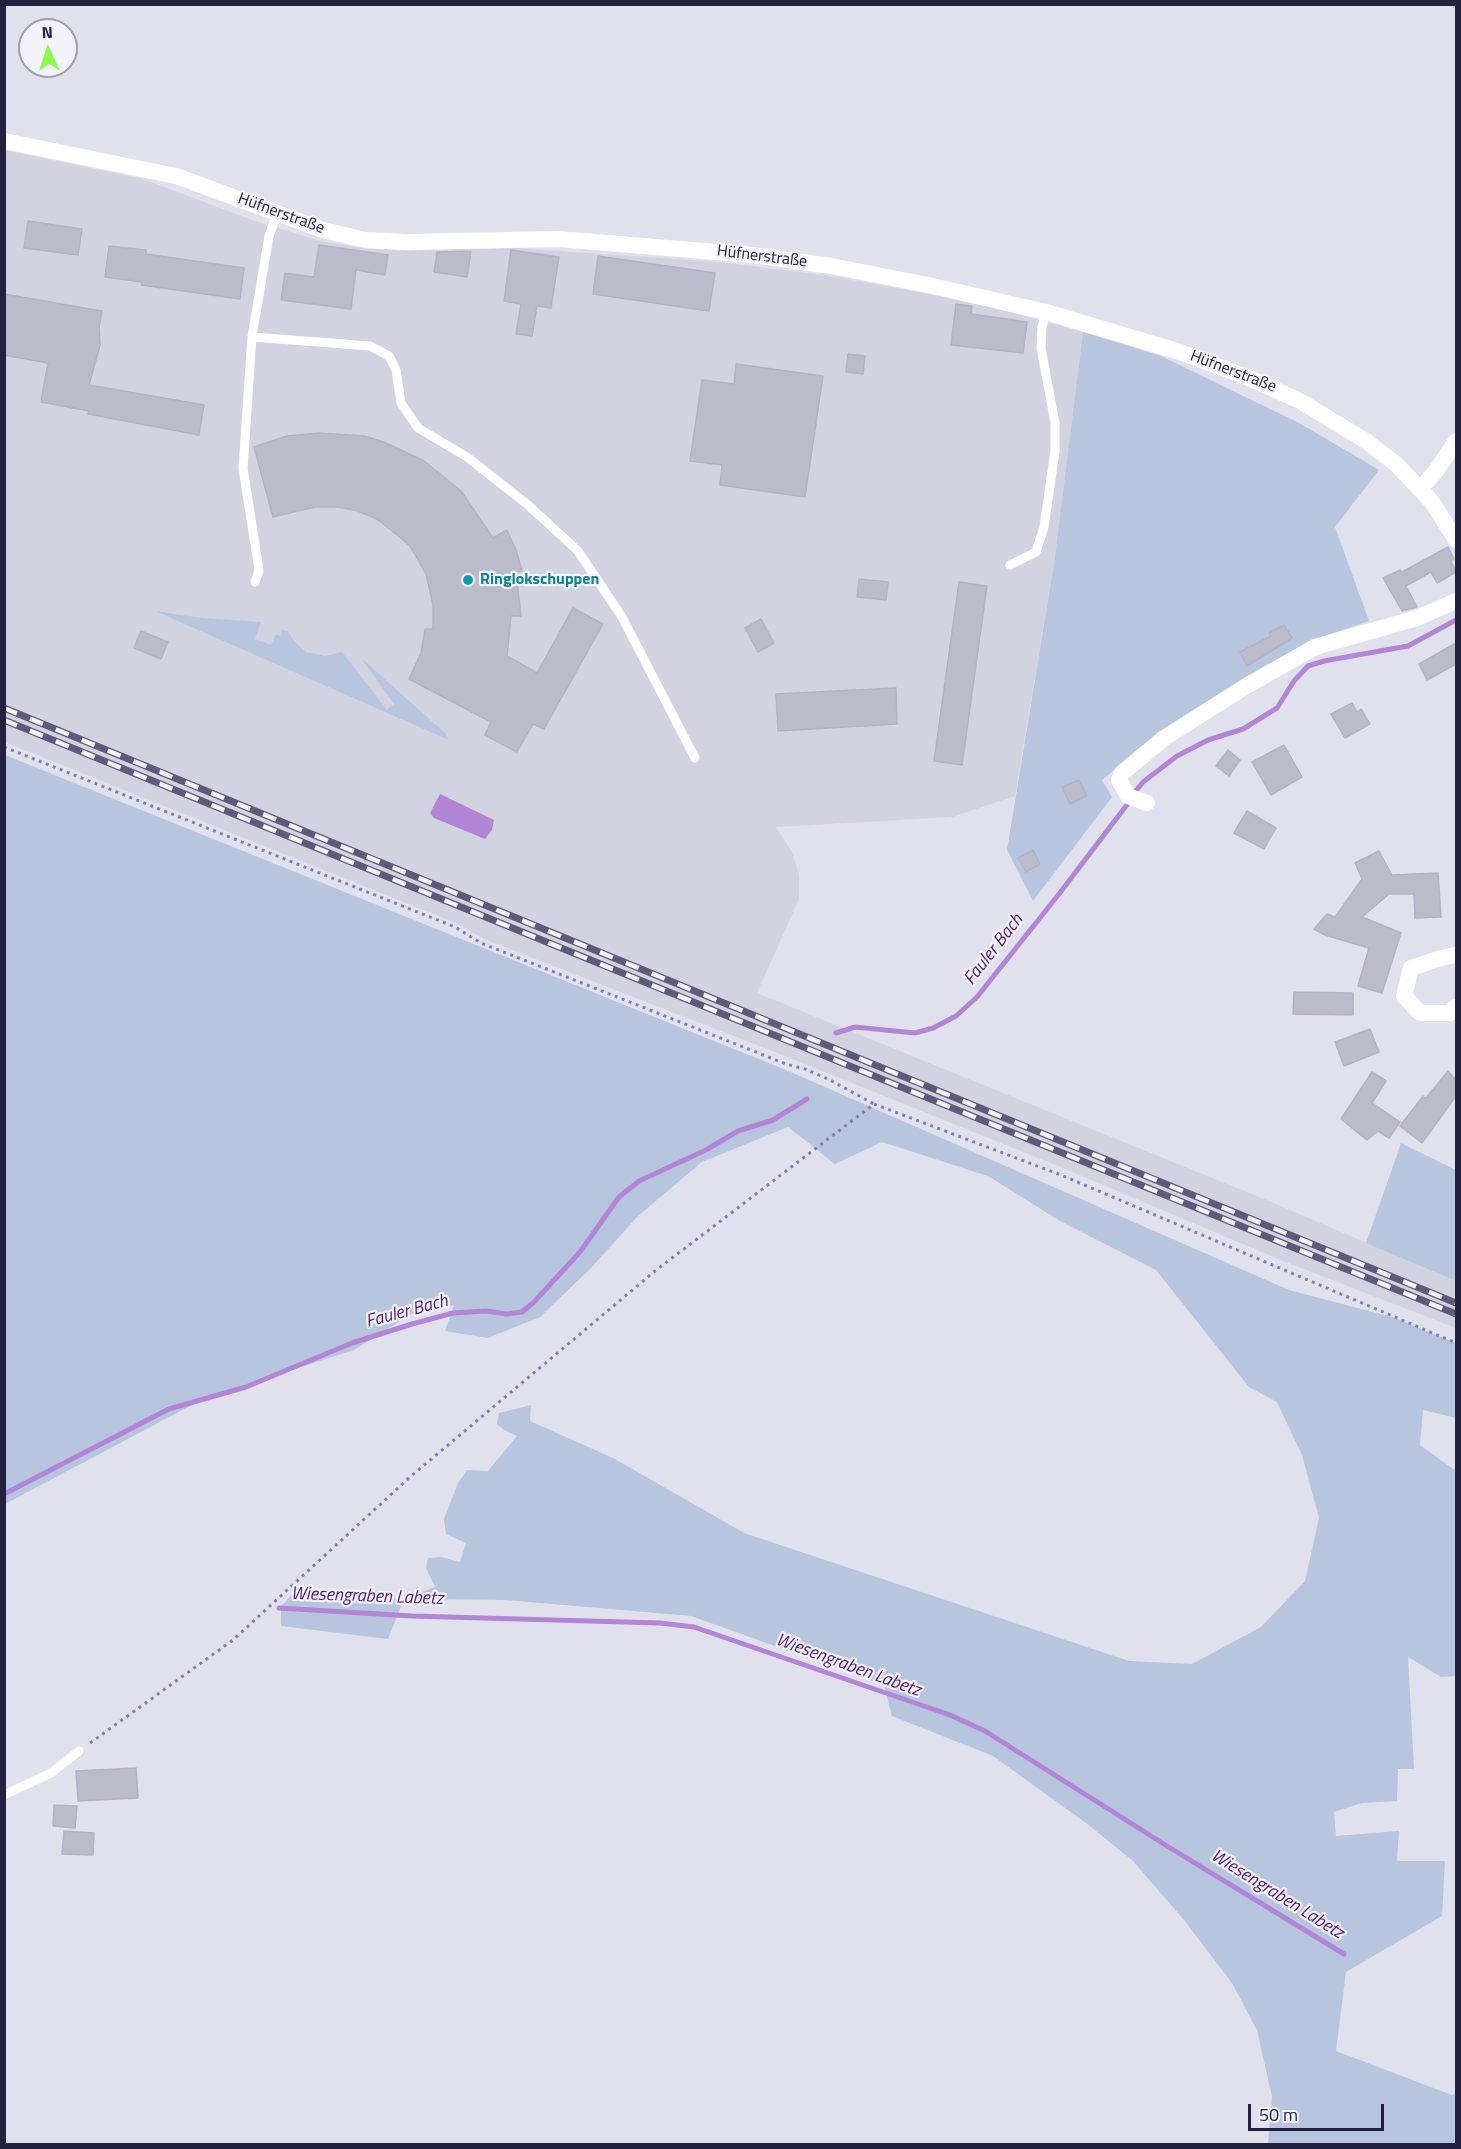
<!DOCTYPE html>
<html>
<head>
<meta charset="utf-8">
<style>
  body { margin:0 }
  #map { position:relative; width:1461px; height:2149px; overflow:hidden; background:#e1e1ed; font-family:"Titillium Web",sans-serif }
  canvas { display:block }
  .frame { position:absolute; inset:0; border:6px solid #24203f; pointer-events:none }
  .north { position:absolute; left:18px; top:18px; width:60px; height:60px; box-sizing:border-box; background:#f2f2f9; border:2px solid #a09eaf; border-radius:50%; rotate:357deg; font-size:16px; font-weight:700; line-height:24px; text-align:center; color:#24203f }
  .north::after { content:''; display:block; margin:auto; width:21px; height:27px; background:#8cfc50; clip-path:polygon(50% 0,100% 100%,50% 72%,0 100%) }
  .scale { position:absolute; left:1248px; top:2104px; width:136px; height:27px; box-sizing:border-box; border:3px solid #24203f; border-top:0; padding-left:8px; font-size:18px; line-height:21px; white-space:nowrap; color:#24203f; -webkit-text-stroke:4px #f2f2f9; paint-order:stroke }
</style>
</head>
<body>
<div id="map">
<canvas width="1461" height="2149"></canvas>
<div class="frame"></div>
<div class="north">N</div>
<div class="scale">50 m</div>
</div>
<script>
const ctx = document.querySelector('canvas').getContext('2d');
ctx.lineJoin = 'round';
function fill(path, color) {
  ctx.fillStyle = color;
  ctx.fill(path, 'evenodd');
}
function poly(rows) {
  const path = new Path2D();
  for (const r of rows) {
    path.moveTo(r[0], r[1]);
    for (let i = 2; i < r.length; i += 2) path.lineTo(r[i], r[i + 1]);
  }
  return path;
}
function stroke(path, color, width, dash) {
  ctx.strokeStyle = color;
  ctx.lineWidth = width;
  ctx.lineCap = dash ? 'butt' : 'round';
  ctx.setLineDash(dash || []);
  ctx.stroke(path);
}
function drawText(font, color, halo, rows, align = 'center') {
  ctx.font = font + ' "Titillium Web",sans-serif';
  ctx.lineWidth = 4.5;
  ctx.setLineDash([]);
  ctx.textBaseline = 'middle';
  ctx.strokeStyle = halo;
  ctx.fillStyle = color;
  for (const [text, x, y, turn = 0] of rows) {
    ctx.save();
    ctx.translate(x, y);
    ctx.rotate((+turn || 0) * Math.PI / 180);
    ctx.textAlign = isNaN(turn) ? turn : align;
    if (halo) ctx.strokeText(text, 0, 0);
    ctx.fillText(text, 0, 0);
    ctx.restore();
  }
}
fill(poly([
  [4,150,143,179,252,220,320,241,368,249,409,251,515,248,720,262,824,275,973,302,1083,332,1054,564,1015,796,952,817,776,827,792,852,799,875,799,899,757,993,1264,1199,1456,1281,1456,1328,1283,1261,1063,1168,780,1054,484,939,456,923,5,742]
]), '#d2d3e1');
fill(poly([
  [1083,332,1161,356,1301,424,1379,470,1335,527,1369,621,1313,640,1153,738,1102,780,1112,797,1033,901,1007,850,1054,564],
  [155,611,202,618,261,622,255,639,271,645,276,634,280,636,281,630,288,631,293,640,306,652,325,656,342,652,387,710,394,704,362,659,445,733,449,740],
  [5,755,786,1070,1289,1290,1392,1317,1456,1343,1456,1418,1423,1410,1420,1445,1456,1471,1456,1676,1441,1677,1408,1657,1414,1769,1398,1769,1397,1801,1362,1803,1334,1812,1336,1836,1399,1831,1397,1861,1445,1861,1442,1916,1346,1972,1336,2051,1452,2095,1456,2094,1456,2144,1268,2144,1272,2097,1257,2030,1232,1983,1184,1920,1133,1861,1086,1823,993,1756,892,1716,884,1685,691,1616,506,1600,404,1599,388,1639,281,1626,281,1606,297,1590,404,1599,435,1587,426,1568,428,1558,441,1557,460,1562,466,1543,446,1534,444,1519,458,1483,467,1470,488,1471,517,1436,504,1430,497,1424,499,1413,531,1405,530,1421,613,1458,744,1533,1129,1661,1192,1664,1261,1627,1305,1581,1319,1518,1302,1455,1277,1402,1249,1387,1156,1270,1060,1221,988,1176,882,1142,835,1164,788,1127,702,1162,638,1216,591,1268,540,1317,488,1338,445,1331,454,1305,418,1310,354,1350,207,1397,5,1504],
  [1401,1143,1456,1170,1456,1281,1366,1243]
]), '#b8c5df');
fill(poly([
  [440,794,494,820,492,830,485,839,434,818,430,813]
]), '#b285d6');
stroke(poly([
  [1135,792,1143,782,1177,756,1208,740,1243,729,1277,708,1294,681,1308,666,1324,661,1408,646,1456,620],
  [836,1033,855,1027,915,1033,933,1028,956,1016,977,997,1059,894,1129,802],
  [4,1494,169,1409,246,1387,352,1343,412,1324,453,1313,486,1311,507,1314,522,1312,534,1302,580,1252,619,1197,639,1181,706,1150,738,1131,773,1120,807,1099],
  [279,1608,412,1616,660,1623,694,1627,950,1715,985,1731,1167,1846,1344,1954]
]), '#b285d6', 5);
const building = poly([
  [28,221,82,229,78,255,24,248,28,221],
  [319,245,388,255,385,275,356,270,351,309,281,300,285,273,314,277,319,245],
  [109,246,146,250,146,254,244,268,240,299,141,285,142,282,105,277,109,246],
  [511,250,559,257,551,308,537,306,532,336,516,334,521,304,504,301,511,250],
  [471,251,467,277,434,272,437,252,471,251],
  [598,256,715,273,709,311,593,294,598,256],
  [4,294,102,311,99,327,100,345,89,385,204,405,199,435,88,414,89,411,41,402,48,363,4,355,4,294],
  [956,304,972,306,971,314,1027,322,1023,353,951,345,956,304],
  [848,354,865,356,863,374,846,372,848,354],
  [736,364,823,376,805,497,720,485,722,465,690,461,702,380,734,384,736,364],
  [319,433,364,436,384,442,424,461,461,491,493,538,507,530,516,550,522,571,516,572,521,616,511,616,507,656,537,673,573,608,603,624,544,729,533,724,517,752,485,735,491,722,409,679,421,653,425,629,433,629,433,605,426,574,410,546,401,538,377,519,358,511,338,507,315,507,273,517,254,447,287,436,319,433],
  [1448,547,1454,559,1451,561,1456,572,1437,583,1431,572,1406,586,1417,607,1402,611,1383,578,1400,570,1402,572,1448,547],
  [859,579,888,582,886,600,857,597,859,579],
  [959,582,987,586,962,765,934,761,959,582],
  [761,619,774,643,758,652,745,628,761,619],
  [1284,625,1292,638,1247,666,1240,652,1271,636,1269,633,1284,625],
  [141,631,168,642,161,659,134,648,141,631],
  [1456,643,1456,664,1427,680,1419,664,1456,643],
  [896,688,897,724,778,731,776,694,896,688],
  [1352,703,1357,712,1361,709,1370,724,1345,738,1331,714,1352,703],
  [1284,745,1302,777,1271,795,1252,762,1284,745],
  [1228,750,1240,760,1229,776,1216,766,1228,750],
  [1079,780,1087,796,1070,804,1062,787,1079,780],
  [1247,811,1276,828,1264,849,1234,833,1247,811],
  [1033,850,1040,864,1026,872,1018,858,1033,850],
  [1379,851,1392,875,1438,873,1441,917,1415,918,1414,894,1389,894,1362,917,1401,933,1382,993,1358,986,1369,948,1325,935,1314,929,1327,914,1335,917,1362,879,1355,863,1379,851],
  [1294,992,1353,993,1353,1015,1293,1014,1294,992],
  [1370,1029,1379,1052,1344,1066,1335,1042,1370,1029],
  [1448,1071,1456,1080,1456,1096,1422,1143,1400,1126,1423,1096,1426,1098,1448,1071],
  [1372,1072,1386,1081,1372,1103,1400,1122,1389,1138,1378,1131,1367,1140,1341,1119,1372,1072],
  [136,1768,138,1798,78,1801,76,1771,136,1768],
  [54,1805,77,1806,75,1828,53,1826,54,1805],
  [64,1831,94,1833,93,1855,62,1854,64,1831]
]);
fill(building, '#babbcb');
stroke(building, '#b3b3c7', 1.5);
stroke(poly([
  [4,747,455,927,481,943,786,1064,805,1069,830,1080,874,1104],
  [90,1743,233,1640,410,1477,655,1271,874,1104,1061,1175,1456,1343]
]), '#847fb3', 3, [3, 4.5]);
stroke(poly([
  [252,337,370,346,389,356,396,370,401,403,418,428,467,457,528,505,578,551,622,617,695,758],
  [1010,565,1036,552,1044,527,1055,451,1055,423,1041,348,1042,327,1046,312],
  [255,582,259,570,243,468,252,337,269,236,277,214],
  [4,1795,51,1773,79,1751]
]), '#fff', 9);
stroke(poly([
  [4,141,176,176,323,230,365,240,406,242,558,239,753,255,831,266,928,285,1046,312,1180,352,1249,378,1300,401,1366,441,1397,465,1432,502,1456,540],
  [1421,488,1436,471,1456,441],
  [1147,803,1128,796,1119,780,1122,773,1164,738,1248,685,1315,647,1417,618,1456,601],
  [1456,955,1441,958,1411,968,1404,996,1420,1013,1450,1013,1456,1007]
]), '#fff', 16);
const rail = poly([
  [4,708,1456,1303],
  [4,720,1456,1314]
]);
stroke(rail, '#5f5a7a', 7);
stroke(rail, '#f2f2f9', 4.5, [14]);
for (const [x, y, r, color] of [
  [468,580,6,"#0f9aa8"]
]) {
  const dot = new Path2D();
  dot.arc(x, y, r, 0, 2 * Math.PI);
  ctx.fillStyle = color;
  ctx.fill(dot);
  stroke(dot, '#f2f2f9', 2);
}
drawText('16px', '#24203f', '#f2f2f9', [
  ["Hüfnerstraße",281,214,20],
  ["Hüfnerstraße",762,257,7],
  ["Hüfnerstraße",1233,372,21]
]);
drawText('bold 16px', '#0d838f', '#f2f2f9', [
  ["Ringlokschuppen",480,580]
], 'left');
drawText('italic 18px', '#52167f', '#f2f2f9', [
  ["Fauler Bach",994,950,-52],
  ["Fauler Bach",407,1312,-15],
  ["Wiesengraben Labetz",367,1597,2],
  ["Wiesengraben Labetz",848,1666,20],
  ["Wiesengraben Labetz",1277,1895,32]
]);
</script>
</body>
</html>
